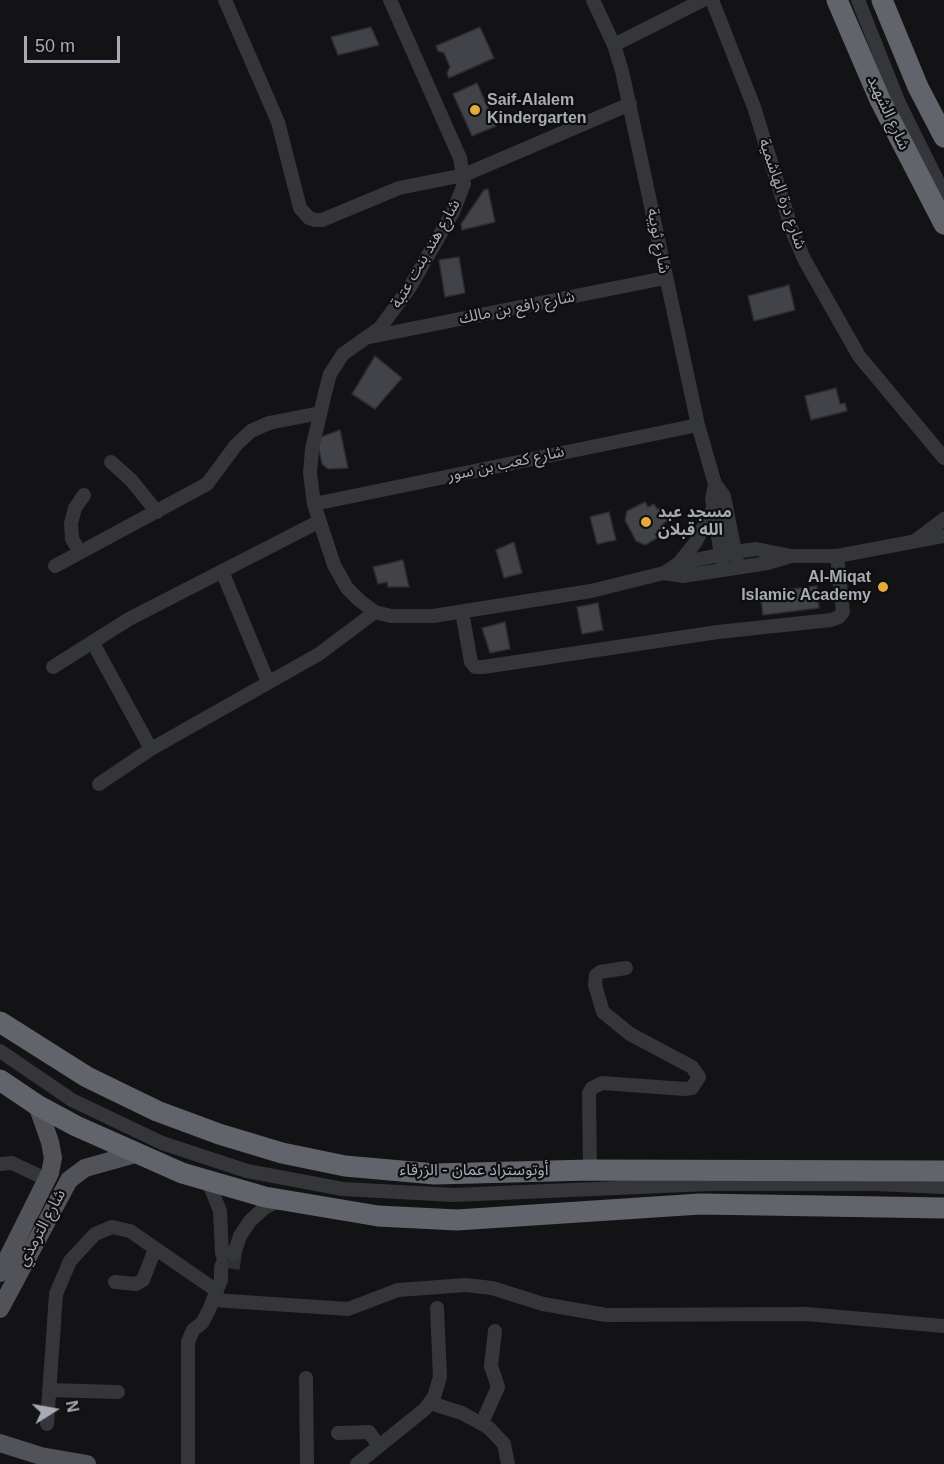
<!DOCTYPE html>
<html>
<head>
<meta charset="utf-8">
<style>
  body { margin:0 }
  #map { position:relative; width:944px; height:1464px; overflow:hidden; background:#131315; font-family:Helvetica,sans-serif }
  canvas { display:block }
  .north { position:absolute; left:24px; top:1380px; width:60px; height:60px; -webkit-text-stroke:4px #0e0e10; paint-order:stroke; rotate:79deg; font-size:16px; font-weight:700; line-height:24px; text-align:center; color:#a6abb4 }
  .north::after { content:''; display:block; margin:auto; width:21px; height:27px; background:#a6abb4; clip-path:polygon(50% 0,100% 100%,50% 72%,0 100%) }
  .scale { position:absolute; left:24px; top:36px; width:96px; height:27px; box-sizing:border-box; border:3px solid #a6abb4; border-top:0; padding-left:8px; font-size:18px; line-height:21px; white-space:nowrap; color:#a6abb4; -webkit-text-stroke:4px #0e0e10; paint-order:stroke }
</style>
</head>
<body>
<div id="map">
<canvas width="944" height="1464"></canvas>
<div class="north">N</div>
<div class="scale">50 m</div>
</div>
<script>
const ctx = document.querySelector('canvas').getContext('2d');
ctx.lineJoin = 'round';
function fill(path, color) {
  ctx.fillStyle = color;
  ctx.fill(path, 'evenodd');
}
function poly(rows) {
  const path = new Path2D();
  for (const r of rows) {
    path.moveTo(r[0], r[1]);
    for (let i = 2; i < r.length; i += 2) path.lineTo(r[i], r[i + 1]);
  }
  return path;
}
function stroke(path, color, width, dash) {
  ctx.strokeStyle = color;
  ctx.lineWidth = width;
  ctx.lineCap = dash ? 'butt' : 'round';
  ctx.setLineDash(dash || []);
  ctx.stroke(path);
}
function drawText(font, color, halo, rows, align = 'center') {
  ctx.font = font + ' Helvetica,"Noto Sans Arabic",sans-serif';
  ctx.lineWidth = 4.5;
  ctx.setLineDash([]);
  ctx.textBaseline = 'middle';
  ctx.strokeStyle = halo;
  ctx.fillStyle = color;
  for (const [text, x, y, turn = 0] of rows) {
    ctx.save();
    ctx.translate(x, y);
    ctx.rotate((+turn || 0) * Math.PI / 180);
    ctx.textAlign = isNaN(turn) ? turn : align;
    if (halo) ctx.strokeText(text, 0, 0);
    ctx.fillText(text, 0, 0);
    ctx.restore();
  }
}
const building = poly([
  [371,27,379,45,338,55,331,37,371,27],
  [480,27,494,58,449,78,447,73,450,67,444,53,438,51,436,46,480,27],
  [477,83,496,126,472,136,453,94,477,83],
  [488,189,495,222,462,230,461,224,484,190,488,189],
  [459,257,465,293,445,297,439,260,459,257],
  [789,285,795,310,754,321,748,296,789,285],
  [375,356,402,378,375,409,352,394,375,356],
  [836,388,840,404,845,403,847,411,811,420,805,396,836,388],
  [340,430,348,468,328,469,322,464,318,445,321,437,340,430],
  [645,502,648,507,654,504,657,509,661,508,668,521,663,523,666,528,655,534,657,538,645,545,636,541,625,520,627,511,645,502],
  [609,512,616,540,597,544,590,517,609,512],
  [514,542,522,573,504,578,496,550,514,542],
  [403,560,409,587,388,587,387,582,378,584,373,567,403,560],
  [817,586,819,608,763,615,760,593,817,586],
  [598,603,603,630,582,634,577,607,598,603],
  [505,622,510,649,490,653,482,628,505,622],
  [218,1252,241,1255,239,1269,216,1266,218,1252]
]);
fill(building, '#424348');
stroke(building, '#2d2e31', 1.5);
stroke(poly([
  [231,1268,234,1254]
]), '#303135', 14, [14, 7]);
stroke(poly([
  [225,0,278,122,300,208,309,218,315,220,322,220,399,188,464,175,630,104],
  [390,0,460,158,464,184,453,212,410,287,380,328,343,354,330,374,325,393,312,449,310,473,314,504,334,565,347,588,359,600,375,612,391,616,433,616,591,591,664,573,679,563,735,552,756,549,791,556,837,556,944,536],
  [593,0,614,45,622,71,698,425,715,484,724,496,738,567],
  [712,0,754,107,793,233,804,259,859,356,944,458],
  [858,0,899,103,944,194],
  [614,45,703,0],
  [370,337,665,278],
  [111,462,131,480,157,512],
  [715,484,712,499,722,561],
  [314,504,698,425],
  [916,540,944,519],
  [80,552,72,539,71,523,75,508,84,495],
  [679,563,695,543,713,509],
  [55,566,207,484,236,445,251,431,269,423,320,413],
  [222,571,268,682],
  [664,573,683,576,768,563,791,556],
  [462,612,471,662,475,667,483,667,718,632,831,620,839,617,843,612,837,556],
  [93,643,151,749],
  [53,667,129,619,318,522],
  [99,784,151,749,319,654,375,612],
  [0,1051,72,1100,162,1143,247,1171,343,1189,454,1195,710,1184,875,1184,944,1187],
  [0,1164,12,1163,48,1180],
  [590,1170,589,1093,592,1088,602,1083,685,1089,692,1088,699,1077,692,1067,630,1034,603,1012,595,985,596,975,600,972,626,968],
  [208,1181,220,1211,222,1253],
  [234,1254,240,1236,250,1221,264,1208,280,1200],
  [115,1282,136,1284,143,1280,155,1249],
  [213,1300,348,1309,398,1290,466,1285,492,1288,543,1304,606,1315,806,1314,944,1326],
  [306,1378,307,1464],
  [49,1390,118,1392],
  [430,1403,462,1413,489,1428,504,1444,508,1464],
  [482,1423,498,1387,491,1366,495,1331],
  [47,1424,56,1294,70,1261,95,1234,112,1227,130,1231,217,1291],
  [338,1433,369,1432,379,1446],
  [188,1464,188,1342,193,1330,202,1323,209,1310,221,1280,221,1267],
  [357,1464,425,1409,434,1397,440,1377,437,1308]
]), '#35363a', 14);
stroke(poly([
  [0,1273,50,1173,53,1158,50,1142,37,1105],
  [0,1309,69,1180,85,1168,135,1154],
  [0,1443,41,1456,87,1464]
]), '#515358', 18);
stroke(poly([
  [837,0,880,100,944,224],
  [882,0,918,87,944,137],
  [0,1022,87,1077,157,1111,219,1134,282,1153,345,1166,435,1174,590,1170,944,1171],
  [0,1080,37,1105,76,1126,182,1173,265,1197,378,1216,457,1220,700,1204,944,1208]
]), '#61646a', 21);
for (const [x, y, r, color] of [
  [475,110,6,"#e5a93c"],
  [646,522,6,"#e5a93c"],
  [883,587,6,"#e5a93c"]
]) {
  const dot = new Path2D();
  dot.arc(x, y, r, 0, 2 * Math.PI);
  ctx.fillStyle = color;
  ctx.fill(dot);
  stroke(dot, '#0e0e10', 2);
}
drawText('bold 16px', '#a6abb4', '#0e0e10', [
  ["Saif-Alalem",487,101],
  ["Kindergarten",487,119],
  ["مسجد عبد",658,513],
  ["الله قبلان",658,531],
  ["Al-Miqat",871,578,"right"],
  ["Islamic Academy",871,596,"right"]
], 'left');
drawText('16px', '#a6abb4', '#0e0e10', [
  ["شارع الشهيد",888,113,65],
  ["شارع درة الهاشمية",782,194,71],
  ["شارع ثويبة",658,241,79],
  ["شارع هند بنت عتبة",426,254,-60],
  ["شارع رافع بن مالك",517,308,-11],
  ["شارع كعب بن سور",506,464,-12],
  ["أوتوستراد عمان - الزرقاء",474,1171],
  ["شارع الترمذي",42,1228,-62]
]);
</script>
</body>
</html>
